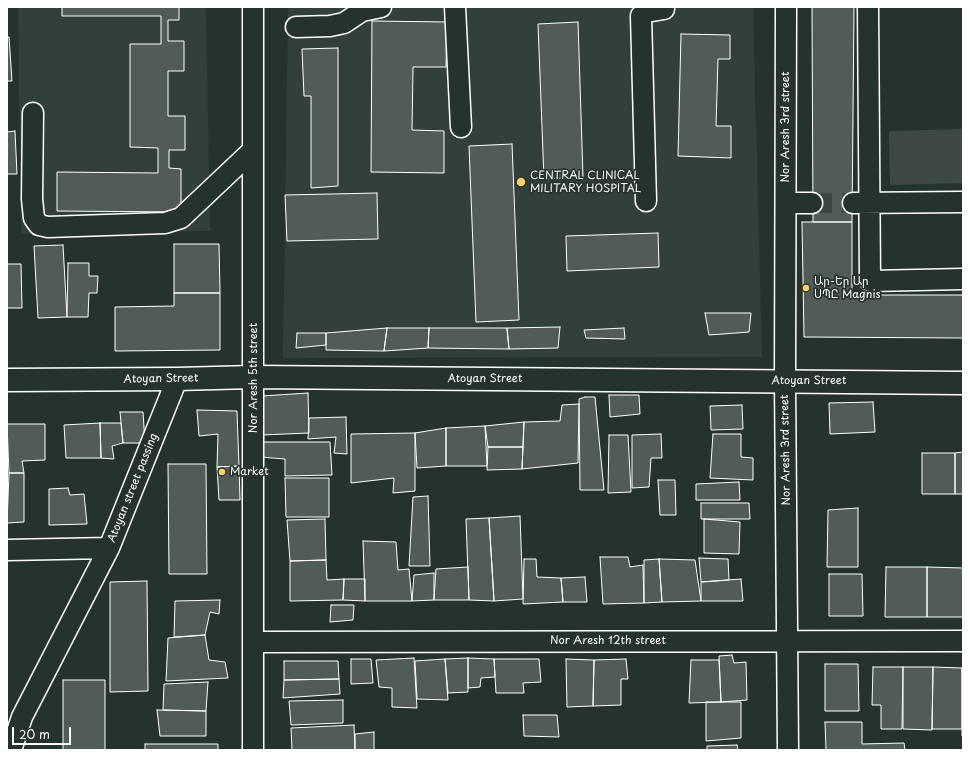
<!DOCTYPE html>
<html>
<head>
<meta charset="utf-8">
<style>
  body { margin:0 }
  #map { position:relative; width:970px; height:757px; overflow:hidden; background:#26332d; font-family:"Playpen Sans",sans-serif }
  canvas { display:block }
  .frame { position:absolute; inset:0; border:8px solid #fff; pointer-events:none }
  .scale { position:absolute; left:12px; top:727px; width:59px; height:18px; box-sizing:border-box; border:2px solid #fff; border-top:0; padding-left:5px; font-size:12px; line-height:14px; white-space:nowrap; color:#fff; -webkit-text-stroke:3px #26332d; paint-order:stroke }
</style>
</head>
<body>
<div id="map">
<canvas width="970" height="757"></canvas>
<div class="frame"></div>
<div class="scale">20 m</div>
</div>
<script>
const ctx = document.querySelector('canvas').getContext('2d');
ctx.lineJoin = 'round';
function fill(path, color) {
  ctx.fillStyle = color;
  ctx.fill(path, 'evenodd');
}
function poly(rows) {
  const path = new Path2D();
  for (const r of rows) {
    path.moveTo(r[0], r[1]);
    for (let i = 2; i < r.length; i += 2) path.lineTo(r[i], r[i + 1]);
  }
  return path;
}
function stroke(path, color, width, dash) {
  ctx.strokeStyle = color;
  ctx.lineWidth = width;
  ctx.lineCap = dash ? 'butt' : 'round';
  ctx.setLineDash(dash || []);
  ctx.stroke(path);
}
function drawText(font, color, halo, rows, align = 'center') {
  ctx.font = font + ' "Playpen Sans","Noto Sans Armenian",sans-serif';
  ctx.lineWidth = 3.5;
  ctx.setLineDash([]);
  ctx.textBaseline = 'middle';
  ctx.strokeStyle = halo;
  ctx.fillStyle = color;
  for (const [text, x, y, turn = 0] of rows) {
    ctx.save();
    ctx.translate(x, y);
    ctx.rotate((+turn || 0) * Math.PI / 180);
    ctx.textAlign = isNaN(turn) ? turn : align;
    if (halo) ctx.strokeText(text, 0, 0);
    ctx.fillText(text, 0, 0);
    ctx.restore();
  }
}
fill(poly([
  [18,7,206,7,210,231,21,234],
  [288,7,753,7,762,357,283,358]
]), '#333f3a');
fill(poly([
  [963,129,963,183,890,185,889,131]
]), '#3e4944');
const building = poly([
  [62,7,179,7,179,20,168,20,168,41,184,41,184,71,168,71,168,116,185,116,185,150,169,150,169,168,181,169,181,212,57,211,57,172,158,173,158,148,130,147,130,44,161,44,161,16,62,16,62,7],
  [812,7,854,7,852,222,813,222,812,7],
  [372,21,447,22,446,67,413,67,412,130,444,131,444,173,371,172,372,21],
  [578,22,583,177,544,179,538,24,578,22],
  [681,34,730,35,730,59,718,59,716,126,731,126,731,158,678,156,681,34],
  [7,37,9,37,12,81,7,81,7,37],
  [338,48,338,186,311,188,311,96,304,96,302,49,338,48],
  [15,131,17,174,7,174,7,132,15,131],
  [512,144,519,320,476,322,469,146,512,144],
  [377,193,378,239,287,241,285,195,377,193],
  [802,222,852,222,852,295,963,295,963,338,804,337,802,222],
  [658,233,659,267,567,271,566,236,658,233],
  [174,244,219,244,220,293,174,293,174,244],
  [63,245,67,317,38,318,34,246,63,245],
  [68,263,89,263,89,276,98,276,97,293,89,293,88,317,67,317,68,263],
  [7,264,21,264,22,308,7,308,7,264],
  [174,293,220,293,220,350,115,351,115,307,174,306,174,293],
  [705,313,751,313,749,332,709,335,705,313],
  [560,327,558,348,509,349,507,328,560,327],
  [387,328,429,328,428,348,384,351,387,328],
  [387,328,384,351,326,350,326,333,387,328],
  [429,328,507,328,509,349,428,348,429,328],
  [624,328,625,339,586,338,584,330,624,328],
  [297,333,326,333,326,345,296,348,297,333],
  [308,393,309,433,261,435,262,396,308,393],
  [609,395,639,395,640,414,610,417,609,395],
  [585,397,595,397,604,490,580,490,579,399,585,397],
  [873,402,875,432,830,434,829,403,873,402],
  [579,404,578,463,522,469,524,422,560,421,562,405,579,404],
  [742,405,743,429,711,430,710,406,742,405],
  [197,410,237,411,239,466,217,467,218,434,199,436,197,410],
  [120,412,143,412,145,443,123,443,120,412],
  [346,417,347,454,334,453,336,437,308,439,309,418,346,417],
  [524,422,523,447,488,447,485,426,524,422],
  [100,423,121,423,123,443,112,446,114,459,101,458,100,423],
  [100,423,101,458,66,458,64,425,100,423],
  [7,424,45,424,45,460,22,461,24,473,9,473,7,424],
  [485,426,487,466,446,466,446,428,485,426],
  [446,428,446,466,417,468,415,433,446,428],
  [415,433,415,491,393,493,394,478,351,483,351,434,415,433],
  [661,434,662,458,651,458,649,487,632,488,632,435,661,434],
  [713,434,741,434,741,457,753,458,753,480,710,478,713,434],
  [609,435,628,435,631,492,608,493,609,435],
  [262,442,330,442,332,475,285,476,285,459,260,457,262,442],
  [488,447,523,447,522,469,487,470,488,447],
  [963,452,963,494,955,494,955,453,963,452],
  [922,453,955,453,955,494,922,494,922,453],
  [168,464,206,464,207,574,169,574,168,464],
  [239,466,240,500,219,500,217,467,239,466],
  [9,473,24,473,24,522,7,523,9,473],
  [285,478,329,478,329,517,286,517,285,478],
  [658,480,675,480,676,515,660,515,658,480],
  [739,482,740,500,696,500,696,484,739,482],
  [68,488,70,495,84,494,87,524,49,525,49,489,68,488],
  [428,496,430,566,409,566,413,497,428,496],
  [701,503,749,503,750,519,701,519,701,503],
  [858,508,858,567,827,567,828,510,858,508],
  [520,516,523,599,494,601,489,518,520,516],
  [489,518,494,601,469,600,466,519,489,518],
  [325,519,326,560,290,561,287,520,325,519],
  [704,519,740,522,739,554,704,553,704,519],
  [363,541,396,542,398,570,409,569,412,601,365,601,363,541],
  [600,557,628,557,630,567,643,565,644,603,603,604,600,557],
  [699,558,728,559,729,580,701,582,699,558],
  [524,559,536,559,537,577,561,578,563,602,523,604,524,559],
  [659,559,662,602,644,603,644,560,659,559],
  [659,559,695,560,701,601,662,602,659,559],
  [326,560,327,580,344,579,343,600,290,601,290,561,326,560],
  [468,567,469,600,434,600,436,569,468,567],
  [886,567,927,567,927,617,885,617,886,567],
  [927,567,963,568,963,617,927,617,927,567],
  [434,573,434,600,412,601,414,575,434,573],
  [829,574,862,574,863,616,829,616,829,574],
  [585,577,587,602,563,602,561,578,585,577],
  [344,579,365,579,365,601,343,600,344,579],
  [741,579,743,601,701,601,701,582,741,579],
  [147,581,148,691,110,692,110,582,147,581],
  [220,600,219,614,210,612,205,635,174,637,175,601,220,600],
  [331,605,354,605,353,620,330,622,331,605],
  [205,635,209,660,225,662,228,678,166,681,168,638,205,635],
  [732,655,734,663,746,662,747,700,721,702,719,656,732,655],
  [414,658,417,708,392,707,392,688,379,687,376,660,414,658],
  [468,658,494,659,495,677,481,678,480,687,468,688,468,658],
  [468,658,468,692,448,693,445,659,468,658],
  [351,659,371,659,373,683,351,684,351,659],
  [445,659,448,700,417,699,415,661,445,659],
  [494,659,539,659,541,682,523,683,524,693,496,693,494,659],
  [566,659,594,660,593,706,567,707,566,659],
  [626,659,628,679,621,679,621,705,593,706,594,660,626,659],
  [691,660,719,660,721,702,689,703,691,660],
  [284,661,338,661,339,679,284,680,284,661],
  [825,664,858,664,859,711,825,711,825,664],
  [873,667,903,667,902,729,881,729,881,705,872,705,873,667],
  [903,667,933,667,932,730,903,729,903,667],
  [933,667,962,668,962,729,932,729,933,667],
  [962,668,963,668,963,736,962,736,962,668],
  [339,679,340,694,283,698,284,680,339,679],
  [63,680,105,680,105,750,63,750,63,680],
  [208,682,206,711,163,710,164,684,208,682],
  [343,700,343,723,291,725,289,701,343,700],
  [706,702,741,702,741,738,706,741,706,702],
  [157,710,206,711,206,736,160,736,157,710],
  [523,715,557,715,559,737,524,736,523,715],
  [825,722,862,722,862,744,904,743,905,750,826,750,825,722],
  [354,725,355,750,292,750,291,728,354,725],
  [374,732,374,750,355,750,355,734,374,732],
  [145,744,218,744,218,750,145,750,145,744],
  [737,745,738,750,707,750,707,746,737,745]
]);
fill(building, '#515c57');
stroke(building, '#fff', 1);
stroke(poly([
  [812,203,853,203]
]), '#3c4742', 20, [20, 10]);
const minor = poly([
  [253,7,253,750],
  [455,7,461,127],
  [786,7,785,381,788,750],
  [868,7,870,281,963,279],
  [296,27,330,26,344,23,362,11,381,7],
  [33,113,32,199,34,218,39,225,48,227,165,223,181,218,252,151],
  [646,201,641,16,646,12,664,9,664,7],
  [787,203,812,203],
  [853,203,963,202],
  [7,550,109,548,177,379],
  [253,642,963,641],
  [11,750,22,717,109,548]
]);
const major = poly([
  [7,380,177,379,253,377,963,383]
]);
stroke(minor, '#fff', 23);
stroke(major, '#fff', 25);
stroke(minor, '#26332d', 20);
stroke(major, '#26332d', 22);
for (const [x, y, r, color] of [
  [521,182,5,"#ffd166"],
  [806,288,4,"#ffd166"],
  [222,472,4,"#ffd166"]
]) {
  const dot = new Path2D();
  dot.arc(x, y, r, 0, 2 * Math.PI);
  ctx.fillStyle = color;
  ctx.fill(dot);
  stroke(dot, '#26332d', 1.5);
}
drawText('11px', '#fff', '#26332d', [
  ["Nor Aresh 3rd street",786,127,-90],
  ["Nor Aresh 5th street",254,378,-90],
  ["Atoyan Street",161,379,-1],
  ["Atoyan Street",485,379],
  ["Atoyan Street",809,381],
  ["Nor Aresh 3rd street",786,450,-91],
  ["Atoyan street passing",133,488,-68],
  ["Nor Aresh 12th street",608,641]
]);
drawText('11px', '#fff', '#26332d', [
  ["CENTRAL CLINICAL",530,176],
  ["MILITARY HOSPITAL",530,189],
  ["Ար-Եր Ար",814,282],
  ["ՍՊԸ Magnis",814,295],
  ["Market",230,472]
], 'left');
</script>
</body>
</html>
